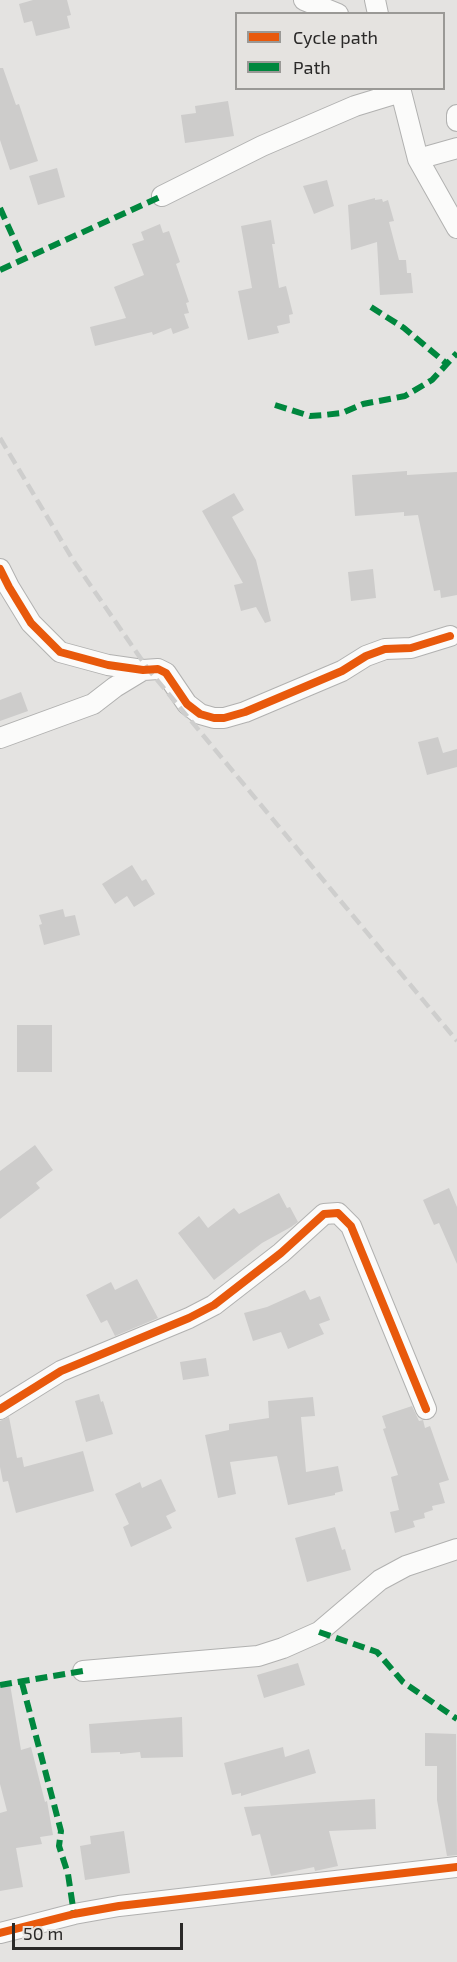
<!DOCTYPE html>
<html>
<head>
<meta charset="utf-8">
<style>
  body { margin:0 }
  #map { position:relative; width:457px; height:1962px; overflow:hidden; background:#e4e3e1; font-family:"Exo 2",sans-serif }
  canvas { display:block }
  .legend { position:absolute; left:235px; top:12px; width:210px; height:78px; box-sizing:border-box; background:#e5e3e0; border:2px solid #9a9996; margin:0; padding:8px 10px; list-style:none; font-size:18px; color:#2a2928 }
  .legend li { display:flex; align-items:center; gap:12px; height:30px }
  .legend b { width:30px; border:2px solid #9a9996 }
  .scale { position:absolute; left:12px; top:1923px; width:171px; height:27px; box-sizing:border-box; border:3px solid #2a2928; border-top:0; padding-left:8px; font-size:18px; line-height:21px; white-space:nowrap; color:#2a2928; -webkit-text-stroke:4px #e5e3e0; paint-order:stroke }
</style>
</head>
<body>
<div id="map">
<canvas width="457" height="1962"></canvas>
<ul class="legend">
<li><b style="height:8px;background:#e8590c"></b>Cycle path</li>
<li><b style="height:8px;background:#00873e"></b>Path</li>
</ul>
<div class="scale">50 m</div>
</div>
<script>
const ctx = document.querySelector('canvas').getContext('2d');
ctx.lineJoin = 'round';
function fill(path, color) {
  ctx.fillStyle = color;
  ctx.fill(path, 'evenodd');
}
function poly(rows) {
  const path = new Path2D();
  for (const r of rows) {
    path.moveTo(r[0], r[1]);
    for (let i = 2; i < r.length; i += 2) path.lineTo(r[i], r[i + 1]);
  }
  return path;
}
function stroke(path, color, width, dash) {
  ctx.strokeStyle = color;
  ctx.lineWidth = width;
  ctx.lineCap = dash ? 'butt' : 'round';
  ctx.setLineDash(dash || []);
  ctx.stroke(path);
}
fill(poly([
  [33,0,67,0,71,15,67,16,70,28,36,36,32,21,24,23,19,4],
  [0,68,3,68,16,105,19,104,38,161,10,170,0,140],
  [228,101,234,136,185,143,181,115,196,113,195,106],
  [57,168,65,197,38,205,29,176],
  [327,180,334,206,314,214,303,186],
  [375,198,375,200,382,199,383,202,388,200,394,221,389,222,399,260,406,260,407,273,411,273,413,293,380,295,377,242,351,250,348,205],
  [271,220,275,244,272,244,279,288,286,286,293,314,289,315,290,323,277,326,279,333,248,340,238,291,252,288,241,226],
  [160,224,163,233,169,231,180,262,176,264,189,302,186,303,189,313,184,314,189,328,173,334,171,328,153,335,152,332,95,346,90,327,126,318,114,287,144,275,132,244,144,240,141,232],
  [407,471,407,475,457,472,457,595,441,598,440,590,434,591,418,515,404,516,404,512,355,516,352,475],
  [234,493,244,510,232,517,256,560,271,621,265,623,256,607,241,611,234,585,243,583,202,511],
  [373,569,376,598,351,601,348,572],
  [21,692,28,711,0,721,0,700],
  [438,737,443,753,457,749,457,767,427,775,418,742],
  [132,865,142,881,146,879,155,894,134,907,127,896,115,904,102,884],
  [63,909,65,917,75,915,80,935,44,945,39,925,42,924,39,915],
  [17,1025,52,1025,52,1072,17,1072],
  [35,1145,53,1170,36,1183,40,1188,0,1219,0,1171],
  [449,1188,457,1207,457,1264,439,1223,434,1225,423,1200],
  [279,1193,287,1208,290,1207,298,1222,291,1227,262,1243,214,1280,178,1233,199,1216,208,1228,234,1208,239,1214],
  [137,1279,158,1318,115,1336,107,1320,101,1323,86,1295,111,1282,115,1290],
  [305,1290,310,1300,320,1296,330,1320,319,1324,324,1334,288,1349,281,1332,253,1341,244,1313,267,1307],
  [206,1358,209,1376,183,1380,180,1362],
  [99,1394,101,1402,103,1401,113,1434,86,1442,75,1401],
  [313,1397,315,1416,301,1417,306,1472,338,1466,343,1491,335,1493,335,1495,288,1505,277,1456,230,1462,236,1494,218,1498,205,1435,229,1430,229,1424,269,1418,268,1401],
  [412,1406,419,1421,423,1420,425,1428,430,1426,449,1480,439,1483,445,1503,432,1506,433,1510,424,1513,425,1518,413,1521,415,1527,395,1533,390,1512,399,1510,391,1477,398,1475,383,1429,386,1428,382,1416],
  [9,1417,17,1458,22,1457,24,1467,83,1451,94,1491,16,1513,8,1481,3,1482,0,1467,0,1421],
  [161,1479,176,1511,166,1516,172,1528,131,1547,123,1527,129,1524,115,1494,140,1482,142,1488],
  [335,1527,342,1550,345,1549,351,1570,307,1582,295,1538],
  [298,1663,305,1685,264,1698,257,1675],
  [10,1684,21,1750,31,1747,45,1802,47,1801,53,1835,40,1837,42,1844,16,1848,23,1887,0,1891,0,1813,7,1811,0,1784,0,1685],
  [182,1717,183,1757,141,1758,140,1752,120,1754,120,1752,91,1753,89,1724],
  [425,1733,456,1734,457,1855,447,1856,437,1800,437,1766,425,1766],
  [283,1747,285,1757,309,1749,316,1773,241,1796,241,1793,232,1795,224,1763],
  [375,1799,376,1829,329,1831,338,1866,315,1871,314,1867,271,1876,260,1834,252,1836,244,1807],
  [124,1831,130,1873,85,1880,80,1846,91,1844,90,1836]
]), '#cdcccb');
const street = poly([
  [304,0,338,14],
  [375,0,378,14],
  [400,88,418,159,457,228],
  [457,115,457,121],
  [418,159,457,148],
  [162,196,262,146,355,106,401,92],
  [0,569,9,587,31,623,60,652,108,665,143,670,158,669,166,673,187,704,200,714,214,718,224,718,245,712,342,671,366,656,385,649,411,648,450,636],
  [0,738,93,704,115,687,143,670],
  [0,1409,61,1371,189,1318,214,1305,281,1253,324,1214,338,1213,351,1226,426,1409],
  [83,1671,258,1656,283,1648,319,1632,380,1580,406,1566,457,1549],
  [0,1933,74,1914,119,1906,457,1867]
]);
stroke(street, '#b1b1b0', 22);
stroke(street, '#fbfbfa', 20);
stroke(poly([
  [0,438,73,560,148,669,457,1041]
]), '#cececd', 4.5, [12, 6]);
stroke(poly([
  [0,208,23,259],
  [0,270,162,196],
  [371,307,404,328,447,364],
  [275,405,310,416,324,415,342,413,363,404,405,396,432,380,457,353],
  [319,1632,377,1652,403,1682,457,1719],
  [22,1683,61,1831,59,1846,68,1874,74,1914],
  [0,1685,83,1671]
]), '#00873e', 6, [12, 6]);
stroke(poly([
  [0,569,9,587,31,623,60,652,108,665,143,670,158,669,166,673,187,704,200,714,214,718,224,718,245,712,342,671,366,656,385,649,411,648,450,636],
  [0,1409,61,1371,189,1318,214,1305,281,1253,324,1214,338,1213,351,1226,426,1409],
  [0,1933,74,1914,119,1906,457,1867]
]), '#e8590c', 8);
</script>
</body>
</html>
